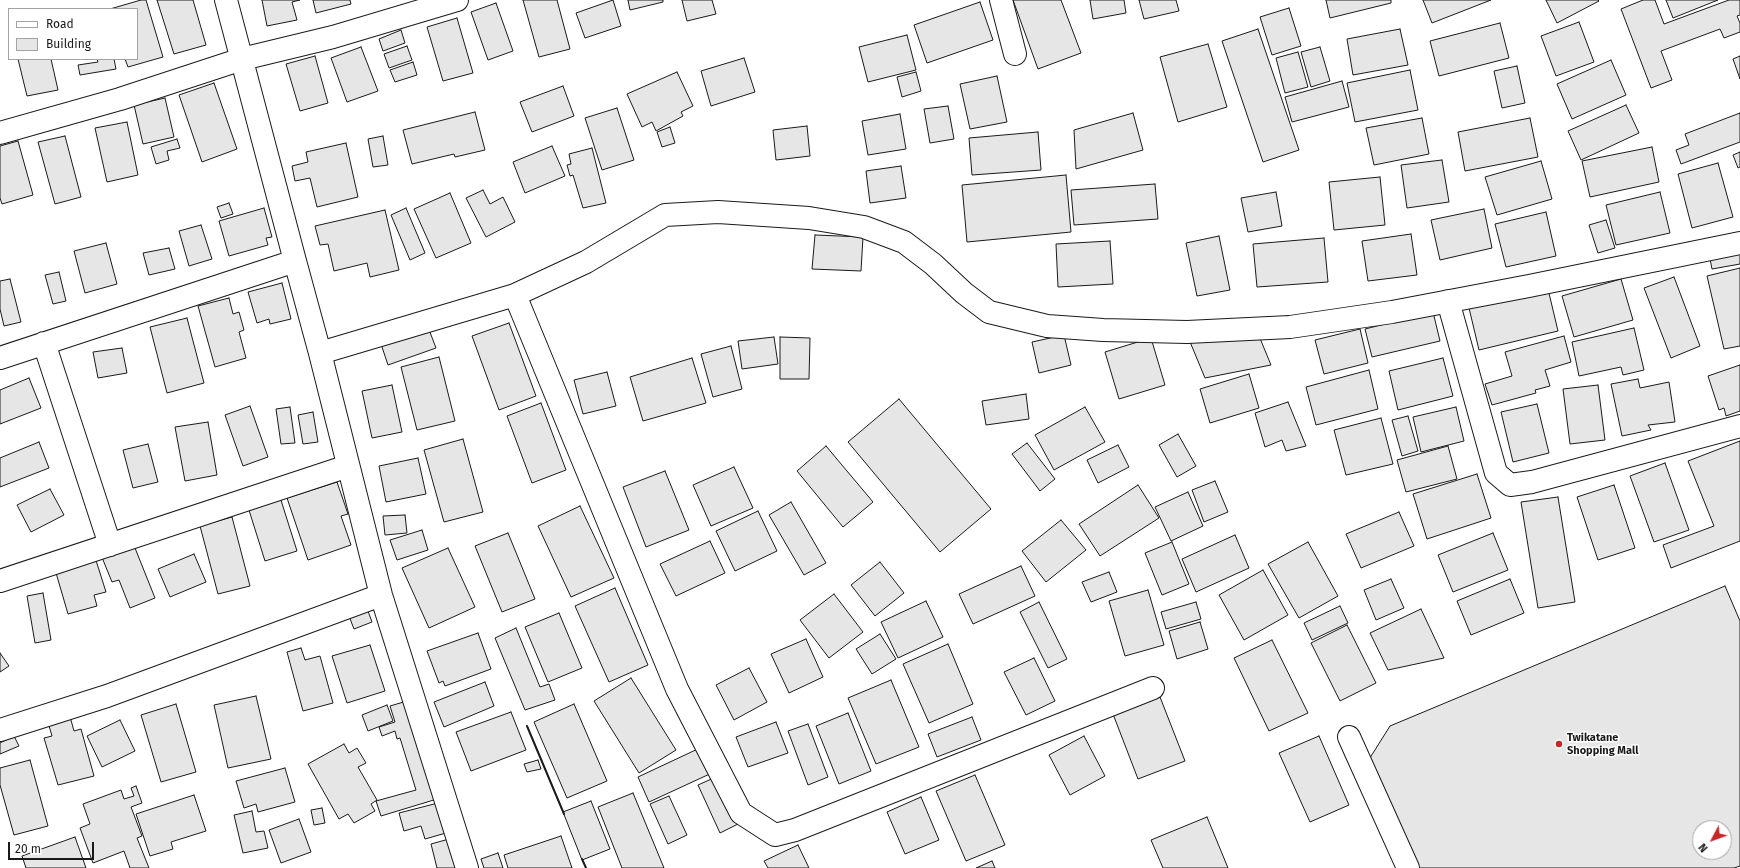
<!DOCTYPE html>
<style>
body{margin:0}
#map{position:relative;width:1740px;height:868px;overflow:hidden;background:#fff;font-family:"Fira Sans",sans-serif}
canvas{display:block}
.legend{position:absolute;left:8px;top:8px;width:130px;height:52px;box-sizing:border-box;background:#fff;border:1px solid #a3a3a3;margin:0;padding:5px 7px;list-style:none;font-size:12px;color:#1a1a1a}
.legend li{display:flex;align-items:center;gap:8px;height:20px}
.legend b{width:20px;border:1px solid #a3a3a3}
.north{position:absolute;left:1692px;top:820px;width:40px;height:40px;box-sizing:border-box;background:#fff;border:1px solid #a3a3a3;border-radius:50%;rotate:229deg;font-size:11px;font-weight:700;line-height:16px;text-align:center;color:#1a1a1a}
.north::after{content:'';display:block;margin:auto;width:14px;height:18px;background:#c62828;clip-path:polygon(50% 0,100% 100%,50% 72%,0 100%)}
.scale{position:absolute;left:8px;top:842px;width:86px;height:18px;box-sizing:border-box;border:2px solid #1a1a1a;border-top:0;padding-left:5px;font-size:12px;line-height:14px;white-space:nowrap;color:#1a1a1a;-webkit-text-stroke:3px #fff;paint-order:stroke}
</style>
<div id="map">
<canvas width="1740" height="868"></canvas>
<ul class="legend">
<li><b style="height:5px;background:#fff"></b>Road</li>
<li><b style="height:11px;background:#e6e6e6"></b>Building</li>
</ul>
<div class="north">N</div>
<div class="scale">20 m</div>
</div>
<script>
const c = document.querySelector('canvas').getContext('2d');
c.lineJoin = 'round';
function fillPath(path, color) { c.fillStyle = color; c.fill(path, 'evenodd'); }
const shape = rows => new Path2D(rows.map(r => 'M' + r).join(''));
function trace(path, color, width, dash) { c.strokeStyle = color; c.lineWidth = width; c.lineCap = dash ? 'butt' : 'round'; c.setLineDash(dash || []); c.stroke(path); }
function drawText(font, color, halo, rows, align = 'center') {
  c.font = font + ' "Fira Sans",sans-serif'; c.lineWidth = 3; c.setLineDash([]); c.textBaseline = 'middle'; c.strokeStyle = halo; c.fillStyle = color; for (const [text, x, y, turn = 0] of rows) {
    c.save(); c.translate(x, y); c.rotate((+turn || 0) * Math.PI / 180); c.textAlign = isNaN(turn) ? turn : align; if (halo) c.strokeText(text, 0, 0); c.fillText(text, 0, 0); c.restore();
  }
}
const building = shape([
 [141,0,146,0,163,57,128,67,125,59,137,59,137,9,110,9,141,0],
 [157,0,193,0,206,45,174,54,157,0],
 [262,0,300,0,292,2,297,20,267,26,262,0],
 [313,0,350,0,351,4,316,13,313,0],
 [523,0,557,0,570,49,539,57,523,0],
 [613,0,621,26,585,38,576,13,613,0],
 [628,0,663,0,663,2,630,10,628,0],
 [682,0,712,0,716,14,687,21,682,0],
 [1013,0,1061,0,1081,53,1038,69,1013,0],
 [1090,0,1124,0,1126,13,1093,19,1090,0],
 [1139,0,1176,0,1179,11,1144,19,1139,0],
 [1326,0,1391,0,1391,3,1330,18,1326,0],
 [1423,0,1491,0,1432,23,1423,0],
 [1546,0,1598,0,1599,1,1557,23,1546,0],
 [1643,0,1655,0,1664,24,1729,0,1740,0,1740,15,1737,16,1740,23,1740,32,1724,38,1720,29,1661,51,1672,80,1651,88,1621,9,1643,0],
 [1666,0,1718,0,1673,18,1666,0],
 [980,2,993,40,927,63,914,25,980,2],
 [496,3,513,51,488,60,471,12,496,3],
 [1289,8,1301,46,1272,55,1260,17,1289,8],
 [457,18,473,73,443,81,427,27,457,18],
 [1579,22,1594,62,1556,76,1541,36,1579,22],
 [1500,23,1509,58,1439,76,1430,41,1500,23],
 [1258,29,1299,150,1263,162,1222,41,1258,29],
 [1400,29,1408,65,1353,75,1347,39,1400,29],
 [401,30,405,43,383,51,379,39,401,30],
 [907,35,916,70,868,82,859,47,907,35],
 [1208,44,1227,107,1178,122,1160,57,1208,44],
 [407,46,412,60,389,68,384,54,407,46],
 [361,47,378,91,347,102,331,58,361,47],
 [1320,47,1330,81,1311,87,1301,52,1320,47],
 [1298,52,1308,87,1285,93,1276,58,1298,52],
 [315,56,328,103,300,111,286,64,315,56],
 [1740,56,1740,79,1733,59,1740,56],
 [744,58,755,92,711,106,701,71,744,58],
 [18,59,51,59,58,90,27,96,18,59],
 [97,59,114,59,116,69,80,75,78,65,98,62,97,59],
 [1611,60,1626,95,1572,119,1557,84,1611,60],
 [413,62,417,75,395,82,390,70,413,62],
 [1517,66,1525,103,1502,108,1494,71,1517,66],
 [1410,70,1418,110,1355,122,1347,83,1410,70],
 [677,72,693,106,681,112,683,116,656,131,652,122,642,127,627,94,677,72],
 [916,72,921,91,902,97,897,77,916,72],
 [997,76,1007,122,970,129,960,84,997,76],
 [1342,81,1349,107,1292,122,1285,97,1342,81],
 [214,83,237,149,202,162,179,95,214,83],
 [563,86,574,116,532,132,520,102,563,86],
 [165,98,174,137,143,144,134,105,165,98],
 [1626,105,1639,133,1581,160,1568,131,1626,105],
 [948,106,954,139,930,143,924,109,948,106],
 [617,108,634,160,602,170,585,118,617,108],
 [475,112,485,150,455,157,454,154,412,164,403,130,475,112],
 [1133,113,1143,150,1076,169,1074,130,1133,113],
 [1740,113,1740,142,1681,164,1676,150,1689,145,1685,134,1740,113],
 [900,114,906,149,868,155,862,121,900,114],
 [1422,118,1429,154,1374,165,1366,128,1422,118],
 [1530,118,1538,157,1465,171,1458,132,1530,118],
 [127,122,138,175,107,182,95,128,127,122],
 [807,126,810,156,776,160,773,130,807,126],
 [670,127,675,143,662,147,657,132,670,127],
 [1038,132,1041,170,972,175,969,138,1038,132],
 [65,136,81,197,55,204,38,142,65,136],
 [383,136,388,165,373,167,368,139,383,136],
 [177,139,180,148,167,151,169,160,156,164,151,147,177,139],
 [18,141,33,195,2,204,0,198,0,146,18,141],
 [346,143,358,197,317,207,310,178,295,181,292,166,308,162,306,152,346,143],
 [552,146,565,176,525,193,513,162,552,146],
 [1652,147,1659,182,1590,197,1582,161,1652,147],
 [592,148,606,203,583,208,573,175,570,176,567,165,571,164,569,154,592,148],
 [1740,152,1740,167,1738,168,1733,155,1740,152],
 [1442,160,1449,202,1407,208,1401,165,1442,160],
 [1541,161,1552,199,1497,215,1485,177,1541,161],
 [1718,163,1733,217,1692,228,1678,174,1718,163],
 [901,166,906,198,870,203,866,171,901,166],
 [1066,175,1071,232,967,242,962,185,1066,175],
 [1380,177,1385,225,1334,230,1329,182,1380,177],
 [1155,184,1158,219,1074,225,1071,190,1155,184],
 [483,190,490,204,503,197,515,222,486,237,466,198,483,190],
 [1276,192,1282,226,1248,232,1241,198,1276,192],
 [1660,192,1670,233,1616,245,1606,205,1660,192],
 [450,193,471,243,436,258,414,209,450,193],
 [229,203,233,214,221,218,217,207,229,203],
 [264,208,272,237,266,238,268,245,229,256,219,221,264,208],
 [406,208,425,253,410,260,391,215,406,208],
 [1484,209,1492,248,1440,260,1431,220,1484,209],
 [385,210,399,270,370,277,367,263,334,271,328,244,320,245,315,226,385,210],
 [1546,212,1556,256,1506,267,1495,224,1546,212],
 [1606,220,1615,248,1598,253,1589,225,1606,220],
 [201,225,212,259,189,266,179,231,201,225],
 [1411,234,1417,275,1368,281,1362,241,1411,234],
 [815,235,863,237,861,271,812,269,815,235],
 [1219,236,1230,290,1197,296,1186,243,1219,236],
 [1324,238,1328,282,1257,287,1253,244,1324,238],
 [1110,241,1113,284,1058,287,1056,244,1110,241],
 [106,243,117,284,85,293,74,251,106,243],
 [169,248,175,269,149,275,143,253,169,248],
 [1740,253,1740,264,1712,269,1710,259,1740,253],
 [1740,268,1740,346,1724,349,1707,276,1740,268],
 [59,272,66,301,53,304,45,275,59,272],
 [1674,277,1700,346,1671,358,1644,288,1674,277],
 [10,279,21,322,4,326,0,309,0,281,10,279],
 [1621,279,1633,320,1574,337,1562,296,1621,279],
 [282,283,291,319,270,324,269,319,257,323,248,292,282,283],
 [1548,289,1558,331,1479,350,1469,308,1548,289],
 [229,298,233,314,239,312,244,330,239,332,246,358,215,367,198,306,229,298],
 [1433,312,1440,341,1372,357,1365,329,1433,312],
 [187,318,204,383,167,393,150,327,187,318],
 [509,323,536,396,499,410,472,336,509,323],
 [428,327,436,348,388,365,381,344,428,327],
 [1634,328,1644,370,1623,375,1621,367,1579,376,1572,342,1634,328],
 [1360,329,1368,363,1324,374,1315,340,1360,329],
 [1257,331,1271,365,1205,378,1188,337,1257,331],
 [1064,335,1071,365,1039,373,1032,342,1064,335],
 [1564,336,1571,362,1545,370,1550,386,1535,390,1536,393,1492,405,1485,384,1512,376,1505,352,1564,336],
 [774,337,778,364,742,369,738,341,774,337],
 [780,337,810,338,809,379,780,379,780,337],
 [1151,338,1165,385,1119,399,1105,352,1151,338],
 [731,346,742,389,713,397,701,354,731,346],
 [122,348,127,373,98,378,93,352,122,348],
 [439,357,455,421,417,430,401,367,439,357],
 [692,358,706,403,643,421,630,377,692,358],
 [1443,358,1453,396,1398,410,1389,371,1443,358],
 [1740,365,1740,411,1726,416,1724,408,1719,410,1708,376,1740,365],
 [1369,370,1378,409,1316,425,1306,387,1369,370],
 [607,372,616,406,583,414,574,380,607,372],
 [1249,374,1259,408,1210,423,1200,389,1249,374],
 [29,378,41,408,0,424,0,390,29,378],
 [1638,379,1640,388,1669,382,1675,422,1648,425,1651,430,1622,436,1611,384,1638,379],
 [392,385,402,432,372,438,362,391,392,385],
 [1598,385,1605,440,1570,444,1563,389,1598,385],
 [1026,394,1029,419,986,425,982,401,1026,394],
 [899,399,991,509,940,552,848,442,899,399],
 [1288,402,1306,446,1286,451,1282,440,1265,447,1255,413,1288,402],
 [541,403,566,470,532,483,507,416,541,403],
 [1537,404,1549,453,1513,462,1501,412,1537,404],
 [250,406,268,457,243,466,225,415,250,406],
 [290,407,295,443,281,444,276,409,290,407],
 [1085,407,1105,442,1054,470,1035,435,1085,407],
 [1456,407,1464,441,1421,452,1413,417,1456,407],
 [313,412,318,442,303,444,298,415,313,412],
 [1408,416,1418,451,1402,456,1392,420,1408,416],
 [1381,418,1393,464,1346,475,1334,430,1381,418],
 [208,422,217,475,185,481,175,427,208,422],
 [1178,434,1196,466,1177,477,1159,445,1178,434],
 [463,439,483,512,444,522,424,450,463,439],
 [1740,441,1740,541,1671,568,1663,545,1714,526,1688,461,1740,441],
 [39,442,49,468,0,487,0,458,39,442],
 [1027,443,1055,479,1040,491,1012,454,1027,443],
 [148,444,158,482,133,488,123,450,148,444],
 [1118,445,1129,467,1098,483,1087,460,1118,445],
 [826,446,873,502,843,527,797,471,826,446],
 [1448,446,1457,479,1406,492,1397,460,1448,446],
 [418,458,426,494,386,502,379,466,418,458],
 [1665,463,1689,530,1654,542,1630,476,1665,463],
 [734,467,753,508,711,526,693,485,734,467],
 [665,471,689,530,646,547,623,487,665,471],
 [1477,474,1491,518,1427,539,1413,494,1477,474],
 [1215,481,1228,512,1204,522,1192,490,1215,481],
 [337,482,348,514,341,516,351,545,308,560,287,498,337,482],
 [1138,485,1159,518,1100,556,1079,524,1138,485],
 [1614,485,1635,548,1598,560,1577,497,1614,485],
 [50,489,64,515,31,532,17,505,50,489],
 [1188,492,1203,526,1171,541,1155,507,1188,492],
 [280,497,297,551,265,561,248,507,280,497],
 [1558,497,1575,602,1538,608,1521,502,1558,497],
 [791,502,826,563,804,575,769,515,791,502],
 [580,506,614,578,571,597,538,526,580,506],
 [758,511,777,551,735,571,716,531,758,511],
 [1399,512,1414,546,1361,568,1346,534,1399,512],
 [405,515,407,533,385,535,383,516,405,515],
 [232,517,250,586,218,594,200,526,232,517],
 [1061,520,1086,550,1046,582,1022,551,1061,520],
 [422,530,428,550,397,560,390,540,422,530],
 [508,533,535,599,502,612,475,546,508,533],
 [1493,533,1508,570,1453,592,1438,555,1493,533],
 [1235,535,1249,568,1196,592,1182,559,1235,535],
 [710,541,725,573,676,596,660,564,710,541],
 [1172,542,1189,584,1162,595,1145,553,1172,542],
 [1308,542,1338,596,1299,618,1268,564,1308,542],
 [133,543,155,598,130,608,119,580,112,582,101,555,133,543],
 [448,548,475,607,429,628,402,568,448,548],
 [94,554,106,592,94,595,97,606,68,614,54,566,94,554],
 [194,554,206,582,170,597,158,569,194,554],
 [880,562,904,593,875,616,851,585,880,562],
 [1021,566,1035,596,973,624,959,594,1021,566],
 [1263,570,1288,615,1244,640,1219,595,1263,570],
 [1109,572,1117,592,1091,602,1082,582,1109,572],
 [1391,579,1404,608,1376,620,1364,590,1391,579],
 [1510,579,1524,613,1471,635,1457,601,1510,579],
 [1725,586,1740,621,1740,866,1734,868,1414,868,1368,761,1390,726,1725,586],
 [1700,828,1724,828,1724,852,1700,852,1700,828],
 [615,588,648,665,609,682,575,606,615,588],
 [1148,590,1164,645,1125,656,1109,601,1148,590],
 [43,593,51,640,35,643,27,596,43,593],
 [834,594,863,632,829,658,800,620,834,594],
 [926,601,943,637,898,658,881,622,926,601],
 [1039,602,1067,659,1048,668,1020,612,1039,602],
 [1196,602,1201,619,1166,629,1161,612,1196,602],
 [365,603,372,622,354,629,347,611,365,603],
 [1340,606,1348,623,1312,640,1304,623,1340,606],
 [1421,609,1444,658,1388,670,1370,633,1421,609],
 [559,613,582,668,548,682,525,627,559,613],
 [1200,622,1208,649,1177,659,1169,631,1200,622],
 [1347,625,1376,683,1340,701,1311,643,1347,625],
 [516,628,540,687,549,684,555,700,525,710,495,638,516,628],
 [478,633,491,669,445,686,443,681,439,683,427,651,478,633],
 [880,634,896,659,872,674,856,649,880,634],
 [806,639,823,677,789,693,771,654,806,639],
 [1272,640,1308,713,1269,731,1234,658,1272,640],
 [948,644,973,704,929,723,903,664,948,644],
 [370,645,385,691,347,703,332,656,370,645],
 [301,648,305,660,320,656,333,703,303,711,287,652,301,648],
 [0,653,9,666,0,672,0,653],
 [1034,658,1055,701,1026,715,1004,672,1034,658],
 [749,668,767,702,734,720,716,685,749,668],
 [631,678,676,750,639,773,594,701,631,678],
 [891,680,919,747,876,764,848,698,891,680],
 [485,682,494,706,444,727,434,702,485,682],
 [256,696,271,759,228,768,214,705,256,696],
 [1160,697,1185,761,1138,779,1113,714,1160,697],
 [407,701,437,799,381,816,376,801,416,790,400,738,397,739,395,731,382,736,379,727,395,722,390,706,407,701],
 [176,704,196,772,161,782,141,715,176,704],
 [574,704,607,781,567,798,534,722,574,704],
 [387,705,393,721,368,731,362,715,387,705],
 [511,712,526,750,471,771,456,732,511,712],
 [69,713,74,731,81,729,94,776,58,785,44,738,52,736,47,719,69,713],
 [848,713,871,771,839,784,816,726,848,713],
 [972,717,981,740,937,757,928,734,972,717],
 [120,720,135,751,102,767,87,736,120,720],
 [776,722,788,753,748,767,736,737,776,722],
 [808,724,828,777,808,785,788,731,808,724],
 [14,736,19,746,0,754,0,743,14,736],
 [1084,736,1105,776,1070,795,1049,755,1084,736],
 [1319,736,1349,805,1310,822,1279,753,1319,736],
 [344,744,349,753,357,748,366,763,358,767,377,800,371,804,375,811,354,823,348,814,339,819,308,764,344,744],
 [702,747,714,772,649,802,638,777,702,747],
 [30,760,48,826,14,835,0,785,0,768,30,760],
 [538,760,541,769,527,772,524,764,538,760],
 [285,768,295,802,258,812,256,804,244,808,236,781,285,768],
 [975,775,1005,845,966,861,936,791,975,775],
 [716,777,738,824,720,833,698,785,716,777],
 [136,786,142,803,131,807,142,836,137,838,149,868,130,868,124,851,93,863,80,828,90,824,83,804,121,790,124,799,134,796,131,788,136,786],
 [633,793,664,868,622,868,598,807,633,793],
 [194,795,206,831,171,842,173,849,150,856,136,814,194,795],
 [669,796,687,835,668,844,650,804,669,796],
 [921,797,939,840,905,854,887,812,921,797],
 [591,801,610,849,582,860,563,812,591,801],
 [438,803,446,833,425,839,421,826,404,831,399,813,438,803],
 [322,808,325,823,314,825,311,810,322,808],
 [252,811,256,832,264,831,268,848,243,853,234,815,252,811],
 [1207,817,1228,868,1163,868,1151,840,1207,817],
 [299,819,311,852,281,863,269,830,299,819],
 [561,836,572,868,508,868,504,855,561,836],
 [75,837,86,868,26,868,22,856,75,837],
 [449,839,458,868,437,868,431,844,449,839],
 [798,845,809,868,768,868,764,861,798,845],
 [498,853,503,868,484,868,481,859,498,853],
 [992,861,995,868,976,868,992,861]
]);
fillPath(building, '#e6e6e6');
trace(building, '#1a1a1a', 1);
const minor = shape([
 [226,0,295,261,320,353,381,595,467,868],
 [1001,0,1015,54],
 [0,133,120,99,242,59,333,37,457,0],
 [515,295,677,689,741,813,775,835,795,830,1153,688],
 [1448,301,1496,473,1510,485,1532,482,1740,426],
 [44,343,110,545],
 [320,353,515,295,586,262,665,215,718,212,809,218,864,227,904,242,933,264,964,293,989,312,1047,326,1103,330,1187,332,1290,327,1392,312,1529,286,1740,243],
 [0,358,295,261],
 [0,581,348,466],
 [0,730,107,696,381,595],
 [1349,737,1408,868]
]);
trace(minor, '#1a1a1a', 24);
trace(minor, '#fff', 22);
trace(shape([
 [527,726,564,814],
 [582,859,586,868]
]), '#1a1a1a', 2);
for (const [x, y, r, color] of [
 [1559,744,4,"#c62828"]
]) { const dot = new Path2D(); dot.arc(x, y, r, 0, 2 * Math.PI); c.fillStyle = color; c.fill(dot); trace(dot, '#fff', 1.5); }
drawText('bold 11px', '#1a1a1a', '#fff', [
 ["Twikatane",1567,738],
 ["Shopping Mall",1567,751]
], 'left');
</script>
